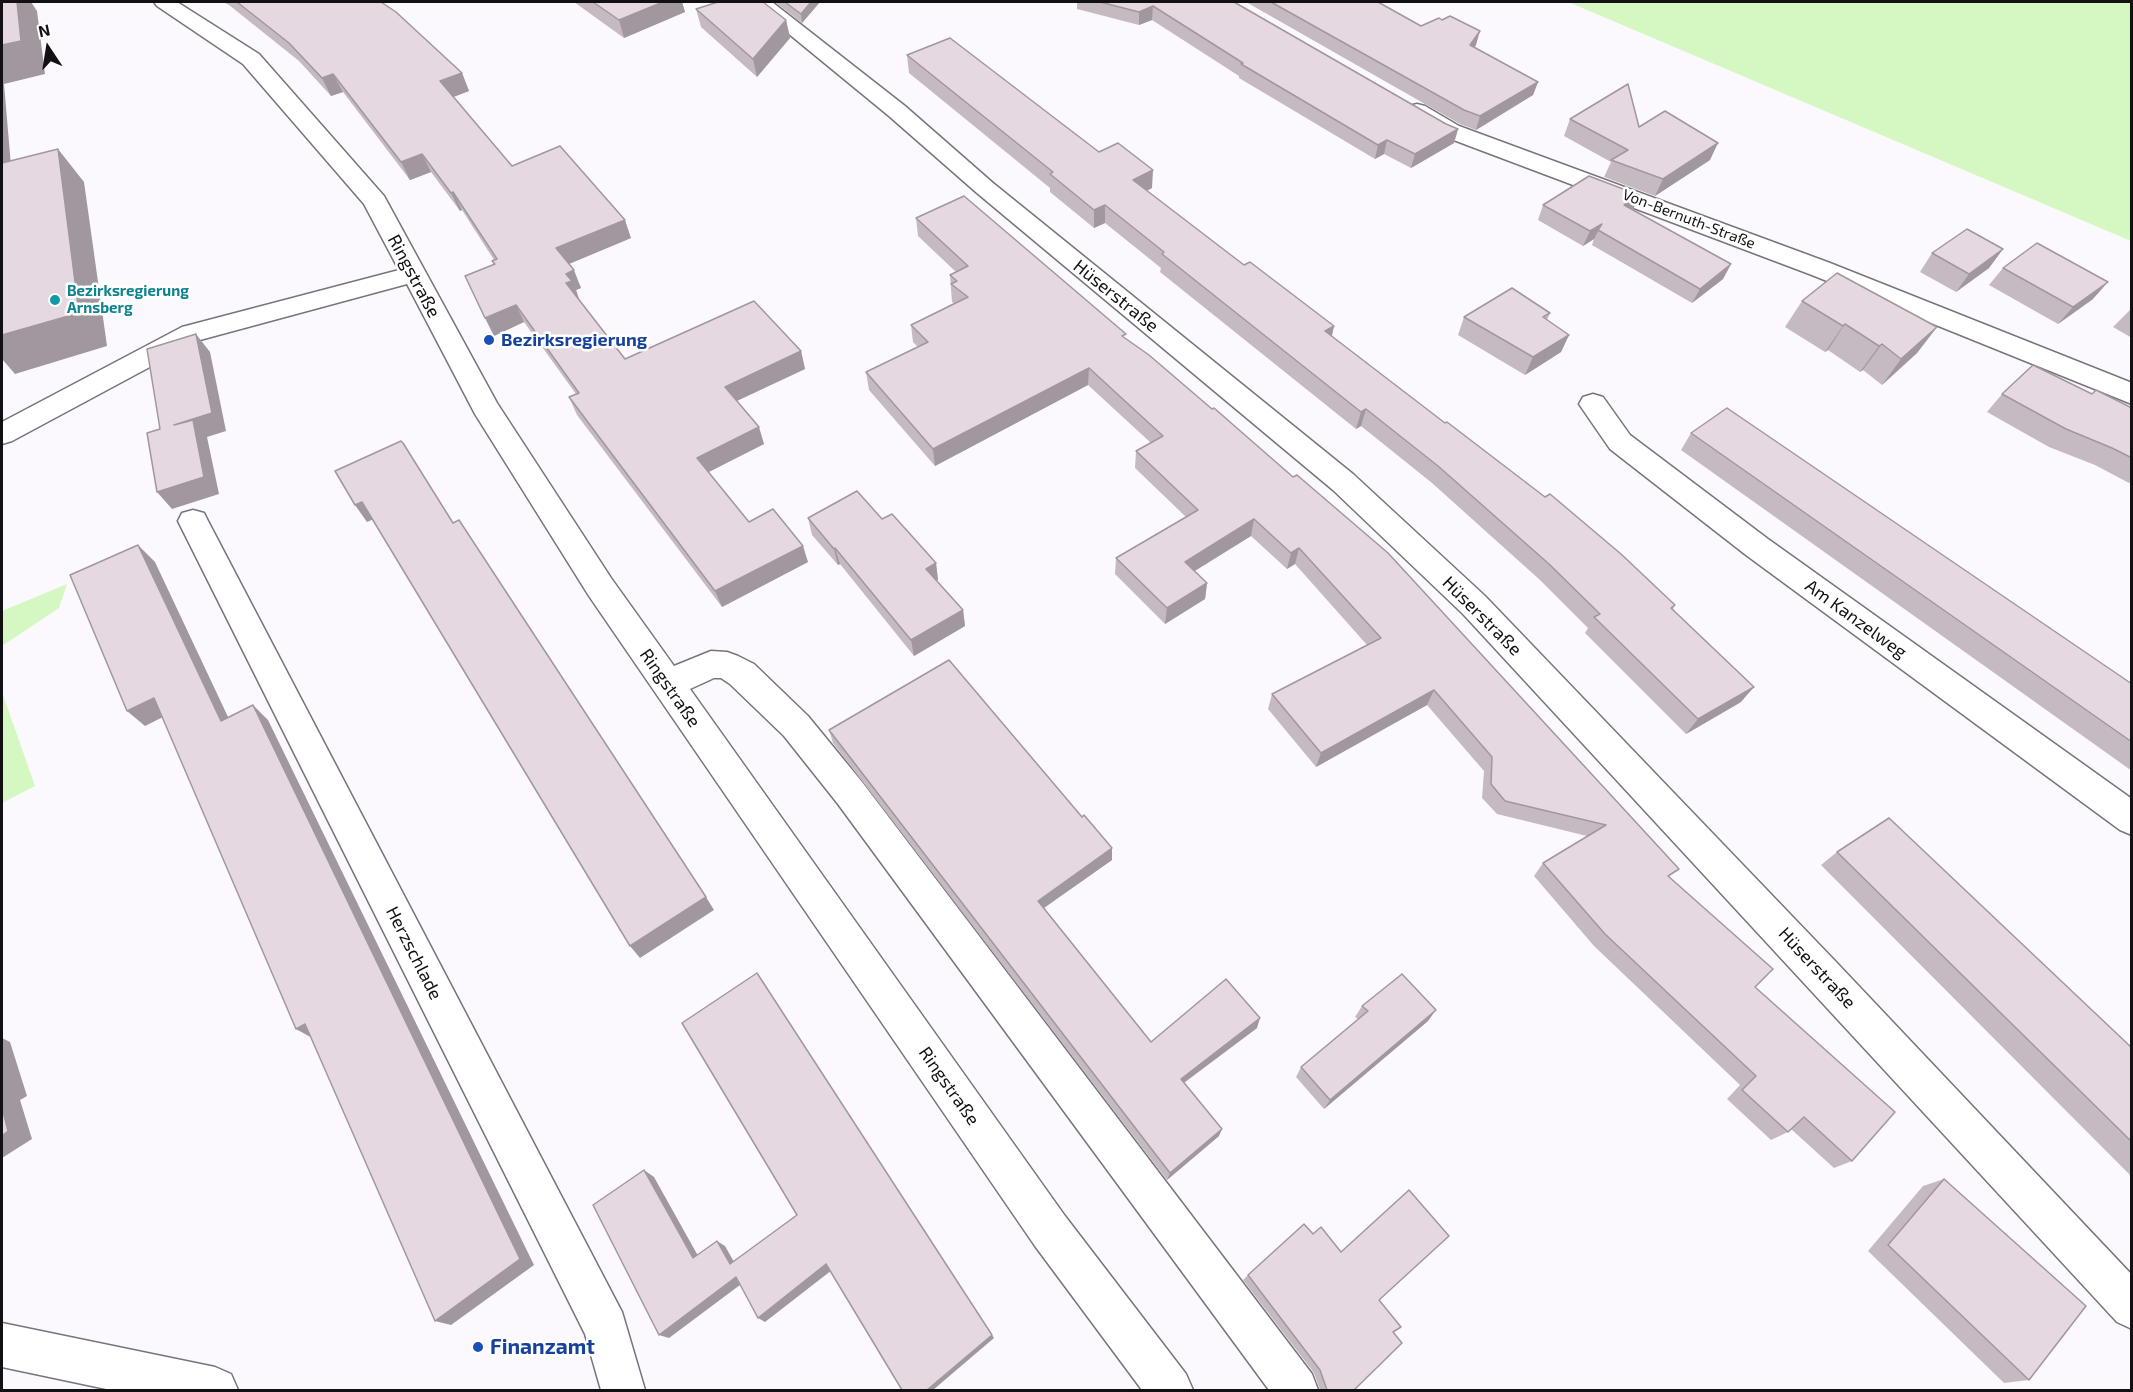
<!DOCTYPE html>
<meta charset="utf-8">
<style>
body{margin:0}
#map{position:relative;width:2133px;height:1392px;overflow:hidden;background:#fbf9fe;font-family:"Exo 2",sans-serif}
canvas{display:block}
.frame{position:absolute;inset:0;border:3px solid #131014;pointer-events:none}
.north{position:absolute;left:18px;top:18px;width:60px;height:60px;-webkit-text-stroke:4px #fff;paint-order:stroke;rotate:348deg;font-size:16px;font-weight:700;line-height:24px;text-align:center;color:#131014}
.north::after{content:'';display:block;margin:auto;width:21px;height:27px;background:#131014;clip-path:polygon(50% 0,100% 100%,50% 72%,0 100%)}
</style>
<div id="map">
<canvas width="2133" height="1392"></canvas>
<div class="frame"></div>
<div class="north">N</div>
</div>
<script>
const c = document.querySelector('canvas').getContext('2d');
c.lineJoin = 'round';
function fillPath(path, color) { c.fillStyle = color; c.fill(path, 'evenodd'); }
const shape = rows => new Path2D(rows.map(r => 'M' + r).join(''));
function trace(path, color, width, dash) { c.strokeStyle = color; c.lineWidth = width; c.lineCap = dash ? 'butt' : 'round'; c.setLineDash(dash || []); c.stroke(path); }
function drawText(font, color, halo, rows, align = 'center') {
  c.font = font + ' "Exo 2",sans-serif'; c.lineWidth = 5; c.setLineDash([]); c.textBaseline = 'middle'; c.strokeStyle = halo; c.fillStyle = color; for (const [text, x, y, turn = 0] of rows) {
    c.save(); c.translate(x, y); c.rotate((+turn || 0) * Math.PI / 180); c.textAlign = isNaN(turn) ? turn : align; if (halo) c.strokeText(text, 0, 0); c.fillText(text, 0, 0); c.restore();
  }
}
fillPath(shape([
 [1568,2,2131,2,2131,241,1587,10],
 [67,584,59,608,2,646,2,611],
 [2,692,35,786,2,803]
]), '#d5f8c3');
const minor = shape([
 [154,2,177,2,259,54,384,196,497,403,611,578,674,666,711,651,727,652,738,656,754,664,808,716,862,782,1312,1374,1318,1390,1269,1390,838,804,784,736,730,684,721,678,714,678,690,689,1065,1216,1186,1374,1193,1390,1142,1390,1035,1246,589,596,475,414,407,284,200,340,12,441,2,444,2,422,182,327,399,270,364,204,243,64,157,6,154,2],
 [750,2,772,2,905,106,993,183,1353,474,1485,596,1837,963,2132,1275,2132,1329,2117,1322,1463,614,1333,490,977,193,889,116,750,2],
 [1417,104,1425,106,1459,126,1830,263,2132,383,2132,404,1812,275,1443,136,1409,116,1406,111,1409,106,1417,104],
 [1593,394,1603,397,1630,435,1768,539,2132,799,2132,835,2120,830,1746,555,1610,449,1579,404,1583,397,1593,394],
 [193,510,204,513,208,521,622,1312,645,1390,601,1390,585,1334,178,521,182,513,193,510],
 [2,1323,215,1367,231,1374,238,1390,111,1390,2,1367,2,1323]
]);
trace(minor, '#79737e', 3);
fillPath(minor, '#fff');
fillPath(shape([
 [223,2,381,2,462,73,469,91,453,97,512,166,631,238,569,264,581,288,576,290,579,299,578,299,625,359,801,351,805,369,737,401,764,444,708,472,749,522,808,562,722,607,577,415,569,397,576,394,524,322,494,336,494,265,492,261,494,260,462,210,460,211,431,172,410,180,343,92,331,96,299,61,229,5],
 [574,2,682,2,685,12,624,38],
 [775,2,820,2,802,23],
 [1077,2,1234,2,1446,124,1458,129,1454,143,1411,168,1384,154,1375,159,1239,78,1239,76,1152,20,1139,25,1077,9],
 [1246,2,1378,2,1421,26,1442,20,1476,45,1474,47,1538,82,1533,95,1476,130,1460,124],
 [696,9,786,20,790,38,757,77,701,27],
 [907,55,1099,152,1152,188,1147,191,1244,265,1334,326,1332,336,1675,605,1673,609,1741,702,1686,734,1585,633,1588,628,1540,580,1432,483,1361,426,1356,429,1160,272,1161,268,1105,223,1094,228,1050,192,1050,188,909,73],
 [1570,119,1639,127,1710,160,1655,196,1604,177,1611,162,1564,136],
 [1639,195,1633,210,1731,264,1723,279,1692,303,1592,245,1594,239,1583,246,1538,220,1543,205],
 [916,218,1125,339,1670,877,1755,987,1852,1161,1834,1168,1791,1129,1788,1132,1771,1140,1727,1099,1740,1085,1594,946,1534,876,1543,863,1587,836,1497,814,1482,798,1484,771,1427,705,1316,767,1268,709,1272,694,1367,645,1295,564,1287,569,1251,536,1195,571,1207,583,1205,599,1165,624,1115,574,1116,558,1186,517,1135,468,1136,451,1151,443,1088,385,935,466,869,390,866,372,918,347,913,342,911,325,954,303,952,302,950,275,956,272,918,236],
 [2003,249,1989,268,1956,292,1920,272,1932,253],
 [2003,268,2093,299,2058,324,1989,285],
 [1802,301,1937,327,1917,353,1882,385,1863,370,1860,372,1828,350,1825,352,1785,327],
 [2132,308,2132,338,2113,327],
 [1550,313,1547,320,1569,335,1561,352,1525,375,1458,335,1464,317],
 [2002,394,2092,394,2132,408,2132,481,2129,483,2095,465,2049,447,1987,412],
 [1691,433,2132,684,2132,771,1681,450],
 [808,518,882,519,936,563,938,580,937,581,963,610,965,626,914,656,840,564,838,565,812,535],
 [829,730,1082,817,1112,860,1044,908,1151,1042,1257,1028,1184,1083,1219,1136,1167,1180,833,743],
 [1837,852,2132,1048,2132,1174,2130,1175,1821,865],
 [1362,1006,1428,1021,1324,1109,1296,1077,1301,1067,1358,1019,1355,1017],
 [1944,1179,2029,1380,2004,1383,1868,1251,1923,1186],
 [1313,1234,1379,1300,1393,1332,1354,1390,1320,1390,1314,1373,1243,1280,1248,1275]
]), '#c6bac2');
fillPath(shape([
 [17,2,31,2,37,11,45,74,4,84,14,201,2,185,2,45],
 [663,2,682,2,685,12,624,38,619,20],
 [811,2,820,2,802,23,801,14],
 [1153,6,1152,20,1139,25,1139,12],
 [786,20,790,38,757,77,753,59],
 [1480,31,1476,45,1466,59,1470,45],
 [462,73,469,91,448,99,440,81],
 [333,74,343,92,331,96,322,78],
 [1538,82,1533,95,1476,130,1480,116],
 [1458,129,1454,143,1411,168,1415,154],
 [1387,140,1384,154,1375,159,1378,145],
 [1718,143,1710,160,1655,196,1663,179],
 [58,149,84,182,107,346,15,374,2,359,2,335],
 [422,154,431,172,410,180,401,162],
 [1153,170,1152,188,1132,198,1133,180],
 [453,192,462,210,460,211,451,193],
 [1639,195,1633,210,1624,205],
 [1105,205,1105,223,1094,228,1094,210],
 [625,220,631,238,564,266,556,248],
 [1602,224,1594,239,1583,246,1590,231],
 [2003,249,1989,268,1956,292,1969,274],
 [1731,264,1723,279,1692,303,1700,289],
 [574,270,581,288,576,290,579,299,573,301,566,283,566,274],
 [2108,282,2093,299,2058,324,2073,307],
 [516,305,524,322,494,336,485,318],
 [1845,324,1828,350,1825,352,1843,326],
 [1334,326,1330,343,1325,331],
 [1937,327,1917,353,1882,385,1901,359],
 [196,334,210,352,226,431,207,437,219,494,172,509,157,492,189,443],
 [1569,335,1561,352,1525,375,1533,357],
 [1882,344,1863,370,1860,372,1879,346],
 [801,351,805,369,730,404,725,387],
 [1089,368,1088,385,935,466,933,449],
 [1366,409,1361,426,1356,429,1361,412],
 [759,427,764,444,703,475,697,458],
 [362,502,374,519,367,522,355,505],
 [1254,519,1251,536,1183,578,1185,562],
 [138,545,155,562,237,736,221,721],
 [803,546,808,562,722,607,715,591],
 [835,548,840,564,838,565,834,549],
 [1299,548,1295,564,1287,569,1291,553],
 [936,563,938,580,928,585,926,569],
 [1207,583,1205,599,1165,624,1167,608],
 [963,610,965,626,914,656,911,640],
 [1754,687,1741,702,1686,734,1698,719],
 [1434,690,1427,705,1316,767,1321,753],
 [154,698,171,713,145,726,127,711],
 [253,705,268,720,534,1265,451,1325,435,1321],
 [1112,848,1112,860,1038,912,1038,901],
 [706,897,714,910,640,958,630,946],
 [1436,1010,1428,1021,1324,1109,1330,1100],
 [1260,1018,1257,1028,1178,1087,1181,1079],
 [305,1024,314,1039,296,1029],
 [2,1038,10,1042,27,1096,20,1100,32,1139,2,1158],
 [1222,1129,1219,1136,1167,1180,1170,1173],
 [644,1170,654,1177,702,1263,693,1258],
 [717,1241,725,1246,738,1269,730,1264],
 [826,1264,832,1270,765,1322,758,1318],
 [736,1277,744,1282,669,1338,659,1335],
 [992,1335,994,1338,933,1390,927,1390]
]), '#a1979e');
const building = shape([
 [2,2,17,2,21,41,2,45,2,2],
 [237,2,381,2,396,12,462,73,440,81,512,166,560,146,625,220,556,248,574,270,566,274,572,281,566,283,625,359,754,301,801,351,725,387,759,427,697,458,749,522,773,509,803,546,715,591,569,397,579,393,516,305,485,318,465,276,495,264,492,261,497,259,453,192,451,193,422,154,401,162,333,74,322,78,289,43,237,2],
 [593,2,663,2,619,20,593,2],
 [718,2,763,2,786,20,753,59,696,9,718,2],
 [785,2,811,2,801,14,785,2],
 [1100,2,1234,2,1446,124,1458,129,1415,154,1387,140,1378,145,1241,64,1243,63,1153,6,1139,12,1100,2],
 [1271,2,1378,2,1421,26,1439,18,1442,20,1450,16,1480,31,1470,45,1538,82,1480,116,1464,110,1271,2],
 [950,38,1099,152,1118,143,1153,170,1133,180,1244,265,1250,262,1334,326,1325,331,1445,423,1447,422,1545,497,1550,494,1621,554,1675,605,1671,608,1754,687,1698,719,1594,617,1600,614,1549,564,1438,466,1366,409,1361,412,1162,254,1164,252,1105,205,1094,210,1050,174,1053,172,907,55,950,38],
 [1628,84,1639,127,1665,111,1718,143,1663,179,1611,160,1628,150,1570,119,1628,84],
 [58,149,79,313,2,335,2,163,58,149],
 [1589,176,1639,195,1624,205,1731,264,1700,289,1598,230,1602,224,1590,231,1543,205,1589,176],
 [964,196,1126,334,1122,336,1149,355,1212,409,1214,408,1293,477,1297,475,1388,553,1679,869,1668,876,1773,969,1755,987,1895,1112,1852,1161,1804,1117,1788,1132,1742,1090,1756,1076,1605,934,1543,863,1606,825,1505,801,1491,784,1492,757,1434,690,1321,753,1272,694,1381,638,1299,548,1291,553,1254,519,1185,562,1207,583,1167,608,1116,558,1198,510,1136,451,1163,436,1089,368,933,449,866,372,928,342,911,325,968,297,951,284,957,281,950,275,968,266,916,218,964,196],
 [1967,229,2003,249,1969,274,1932,253,1967,229],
 [2037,243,2108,282,2073,307,2003,268,2037,243],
 [1837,273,1937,327,1901,359,1882,344,1879,346,1845,324,1843,326,1802,301,1837,273],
 [1512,288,1550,313,1543,317,1569,335,1533,357,1464,317,1512,288],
 [196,334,212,413,174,425,193,420,204,477,157,492,147,433,160,429,147,349,196,334],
 [2033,365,2092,394,2096,390,2132,408,2132,458,2112,448,2066,429,2002,394,2033,365],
 [1727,408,2132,684,2132,742,1691,433,1727,408],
 [401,441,403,443,453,523,459,520,706,897,630,946,362,502,355,505,335,471,401,441],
 [857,491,882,519,892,514,911,535,936,563,926,569,963,610,911,640,835,548,834,549,808,518,857,491],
 [138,545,221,721,253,705,520,1259,435,1321,305,1024,296,1029,154,698,127,711,70,575,138,545],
 [949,660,1082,817,1084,815,1112,848,1038,901,1151,1042,1226,979,1260,1018,1181,1079,1222,1129,1170,1173,829,730,949,660],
 [1889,818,2132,1048,2132,1142,1837,852,1889,818],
 [757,973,992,1335,927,1390,902,1390,826,1264,758,1318,736,1277,659,1335,593,1205,644,1170,693,1258,717,1241,730,1264,797,1215,682,1023,757,973],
 [1402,974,1436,1010,1330,1100,1301,1067,1368,1011,1362,1006,1402,974],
 [2,1108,8,1131,2,1136,2,1108],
 [1944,1179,2086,1306,2029,1380,1888,1245,1944,1179],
 [1409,1190,1449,1236,1379,1300,1401,1327,1393,1332,1402,1343,1354,1390,1327,1390,1320,1370,1248,1275,1304,1224,1313,1234,1321,1227,1341,1252,1409,1190]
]);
fillPath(building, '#e6d8e1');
trace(building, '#a1979e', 1.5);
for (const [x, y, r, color] of [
 [55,300,6,"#0f9aa8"],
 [489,340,6,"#1a4fb4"],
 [478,1347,6,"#1a4fb4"]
]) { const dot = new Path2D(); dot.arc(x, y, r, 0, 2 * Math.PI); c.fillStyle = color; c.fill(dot); trace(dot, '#fff', 2); }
drawText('15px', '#131014', '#fff', [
 ["Von-Bernuth-Straße",1689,219,21]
]);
drawText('bold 15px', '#0d838f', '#fff', [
 ["Bezirksregierung",67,291],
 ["Arnsberg",67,308]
], 'left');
drawText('18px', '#131014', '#fff', [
 ["Ringstraße",414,276,62],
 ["Hüserstraße",1116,296,39],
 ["Hüserstraße",1482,616,45],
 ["Am Kanzelweg",1856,619,36],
 ["Ringstraße",670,688,55],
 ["Herzschlade",414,953,63],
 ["Hüserstraße",1817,968,47],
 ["Ringstraße",949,1086,55]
]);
drawText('bold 18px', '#164399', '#fff', [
 ["Bezirksregierung",501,340]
], 'left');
drawText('bold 21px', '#164399', '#fff', [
 ["Finanzamt",490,1347]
], 'left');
</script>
